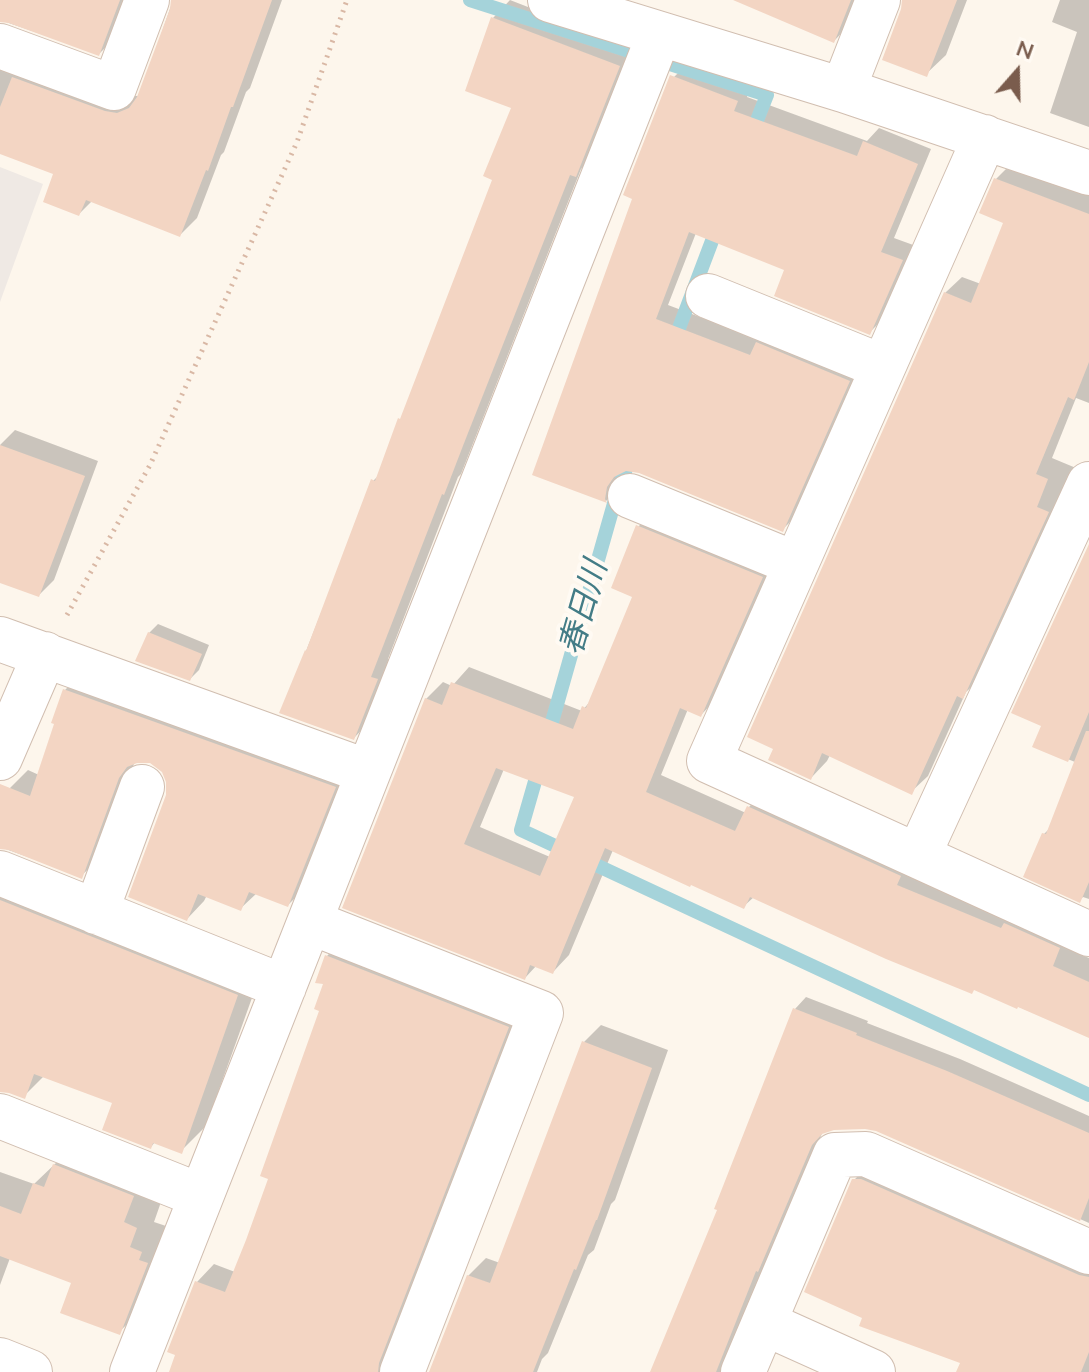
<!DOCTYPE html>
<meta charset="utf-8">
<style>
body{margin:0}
#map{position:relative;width:1089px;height:1372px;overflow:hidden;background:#fdf6ec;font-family:Mulish,sans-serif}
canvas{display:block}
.north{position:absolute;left:977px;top:32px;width:80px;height:80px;-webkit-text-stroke:6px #fffaf3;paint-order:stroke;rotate:20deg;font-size:22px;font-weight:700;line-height:32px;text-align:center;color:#7a5c4d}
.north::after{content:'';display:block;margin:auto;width:28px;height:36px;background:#7a5c4d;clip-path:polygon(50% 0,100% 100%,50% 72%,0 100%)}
</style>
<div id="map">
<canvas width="1089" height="1372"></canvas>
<div class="north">N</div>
</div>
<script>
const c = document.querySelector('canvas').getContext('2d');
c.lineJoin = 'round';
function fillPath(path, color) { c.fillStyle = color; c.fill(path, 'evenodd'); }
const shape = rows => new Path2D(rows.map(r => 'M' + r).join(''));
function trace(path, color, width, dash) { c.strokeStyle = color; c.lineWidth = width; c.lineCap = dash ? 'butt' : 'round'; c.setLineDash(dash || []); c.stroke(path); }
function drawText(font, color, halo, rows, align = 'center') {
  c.font = font + ' Mulish,"Noto Sans JP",sans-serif'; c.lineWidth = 8; c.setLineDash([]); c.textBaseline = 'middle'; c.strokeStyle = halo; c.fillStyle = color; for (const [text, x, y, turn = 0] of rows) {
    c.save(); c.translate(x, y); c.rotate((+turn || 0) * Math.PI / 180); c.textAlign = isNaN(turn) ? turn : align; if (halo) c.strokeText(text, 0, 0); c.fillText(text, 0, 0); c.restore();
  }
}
fillPath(shape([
 [0,167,43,184,0,302]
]), '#efe9e4');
fillPath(shape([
 [0,0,129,0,116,37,99,54,0,20],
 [173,0,282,0,250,88,246,92,224,152,221,155,197,218,180,235,92,201,79,214,56,173,0,151,0,47,123,95,137,96,140,95],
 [510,0,636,49,593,157,581,169,461,474,458,477,388,659,394,662,371,720,354,738,306,651,373,481,380,474,495,179,513,107,493,18],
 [801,0,862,0,853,21,834,41],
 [904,0,967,0,946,55,926,74],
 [1060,0,1089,0,1089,127,1050,113,1077,32,1052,22],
 [683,68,715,79,719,75,750,87,747,97,867,141,879,128,931,149,894,238,916,246,884,318,870,332,787,269,696,233,668,305,761,340,863,366,797,515,783,529,639,471,626,469,620,472,620,487,606,501,534,474,635,197,669,82],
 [1013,162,1089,192,1089,403,1076,398,1052,458,1076,468,979,680,966,692,928,776,911,792,830,755,827,761,811,778,945,293,962,277,981,284,1006,222,981,212,996,179],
 [15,430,98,461,54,580,39,595,0,580,0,445],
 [654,510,778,561,717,698,701,715,688,709,661,775,746,813,749,807,765,790,1076,932,1068,949,1089,958,1089,1036,754,897,744,906,613,850,569,955,553,972,537,965,525,978,344,907,426,699,443,682,452,686,469,667,582,711,592,699,634,596,638,527],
 [504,769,576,796,550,857,480,827],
 [1089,549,1089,899,1083,897,1080,900,1044,834,1051,827,1075,762,1035,746,1044,725],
 [158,624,209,645,199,670,190,679,149,633],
 [83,672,352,769,306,887,288,905,257,893,241,908,207,895,204,901,187,919,168,795,168,782,163,770,151,761,135,761,99,859,81,876,0,847,0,812,10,788,28,770,39,775,57,723,54,722,65,690],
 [0,861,262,970,206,1126,181,1151,155,1142,151,1147,115,1101,44,1076,26,1094,0,1085],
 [344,938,525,1009,403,1372,171,1372,197,1282,214,1264,235,1272,271,1177,322,1010,327,956],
 [806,997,868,1021,867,1023,960,1059,1089,1116,1089,1223,877,1129,834,1128,823,1131,722,1372,652,1372,719,1209,795,1009],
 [601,1025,668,1050,615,1200,611,1204,594,1250,588,1255,548,1353,542,1359,537,1372,431,1372,468,1276,486,1258,500,1263,583,1043],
 [80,1140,161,1202,154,1222,166,1226,145,1307,119,1332,73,1282,10,1258,0,1285,0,1172,34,1184],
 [866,1168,1089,1262,1089,1372,969,1372,963,1362,865,1317,853,1181]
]), '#0003');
trace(shape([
 [470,0,767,95,750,138],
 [673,344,718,225],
 [548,736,617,493,632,453],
 [540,764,521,830,1089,1095]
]), '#a5d3da', 14);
fillPath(shape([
 [0,0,120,0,99,56,9,23,0,22],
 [171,0,272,0,233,107,231,107,208,171,206,170,180,237,86,200,79,216,43,202,53,174,0,154,0,107,12,77,105,111,117,113,129,108,137,97,170,9],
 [733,0,851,0,834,43],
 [902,0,957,0,927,77,882,60,901,9],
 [491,17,620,66,576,177,570,175,466,438,444,495,442,494,371,677,378,679,354,740,279,713,305,650,306,651,371,479,375,481,398,418,400,419,492,180,483,176,511,108,465,91],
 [670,75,738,101,734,111,857,156,863,141,918,164,881,252,903,260,870,335,774,296,784,270,689,232,656,319,750,355,756,342,850,381,783,532,639,473,626,471,614,477,607,487,605,499,607,503,532,475,632,199,623,195],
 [994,178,1089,214,1089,362,1074,400,1068,397,1036,474,1048,479,1037,507,1049,512,963,699,957,696,912,795,822,753,811,780,768,760,773,749,747,737,944,292,971,303,1003,223,979,213],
 [0,445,85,476,39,597,0,583],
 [636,525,763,577,701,717,680,708,646,792,735,831,747,806,901,876,897,885,1001,928,1004,923,1060,948,1053,966,1089,982,1089,1038,1018,1007,1017,1009,974,990,972,994,886,959,750,897,744,909,691,885,690,887,605,848,553,974,530,965,525,980,342,908,425,698,442,705,451,682,573,729,582,706,586,708,632,597,611,588],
 [496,768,574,797,540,876,464,844],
 [1089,544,1089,712,1068,762,1032,747,1041,726,1011,713],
 [148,632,202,654,190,681,135,661],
 [63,689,336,787,288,907,249,892,241,911,198,894,187,921,128,897,166,795,166,782,162,772,150,763,137,763,127,767,119,778,82,879,9,850,0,849,0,784,30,796,54,724,51,723],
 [1086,731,1089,731,1089,882,1080,903,1023,877,1042,833,1046,834],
 [0,900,238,995,182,1154,153,1143,151,1149,102,1130,112,1103,34,1074,25,1099,9,1093,0,1092],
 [325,955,509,1027,379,1363,378,1372,169,1372,175,1355,167,1352,195,1281,225,1292,246,1240,268,1179,260,1176,319,1011,314,1009,323,984,315,983],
 [793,1008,857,1033,856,1035,947,1071,1089,1133,1089,1198,1080,1221,876,1131,865,1129,834,1130,822,1134,812,1145,758,1272,756,1271,716,1372,650,1372,717,1210,714,1209],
 [582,1041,652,1068,597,1220,596,1220,576,1270,574,1269,533,1372,429,1372,467,1275,490,1283],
 [53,1164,134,1196,124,1222,137,1228,130,1247,142,1252,139,1260,148,1263,120,1335,60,1313,71,1283,0,1256,0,1206,21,1214,33,1183,44,1187],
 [852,1179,861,1179,1079,1275,1089,1277,1089,1352,1081,1372,956,1372,960,1363,859,1326,862,1318,804,1292]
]), '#f3d5c3');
const minor = shape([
 [550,0,843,90,1089,173],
 [0,46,114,88,147,0],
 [843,90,878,0],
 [985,137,709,761,1089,934],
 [708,296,883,367],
 [630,496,796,564],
 [0,639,368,772],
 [0,758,45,654],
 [918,856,1089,484],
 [0,873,284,987],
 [96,912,142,787],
 [310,922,541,1013,402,1372],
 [0,1116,201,1196],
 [764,1323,873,1372],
 [0,1360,30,1372],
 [132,1372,659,35],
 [743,1372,835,1155,866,1154,1089,1252]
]);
trace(minor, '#d1beb0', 46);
trace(shape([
 [67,615,150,465,297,142,347,0]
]), '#d9b8a5', 5, [2, 6]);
trace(minor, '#fff', 44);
drawText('italic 32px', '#437c86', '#fffaf3', [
 ["春日川",584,608,-74]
]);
</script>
